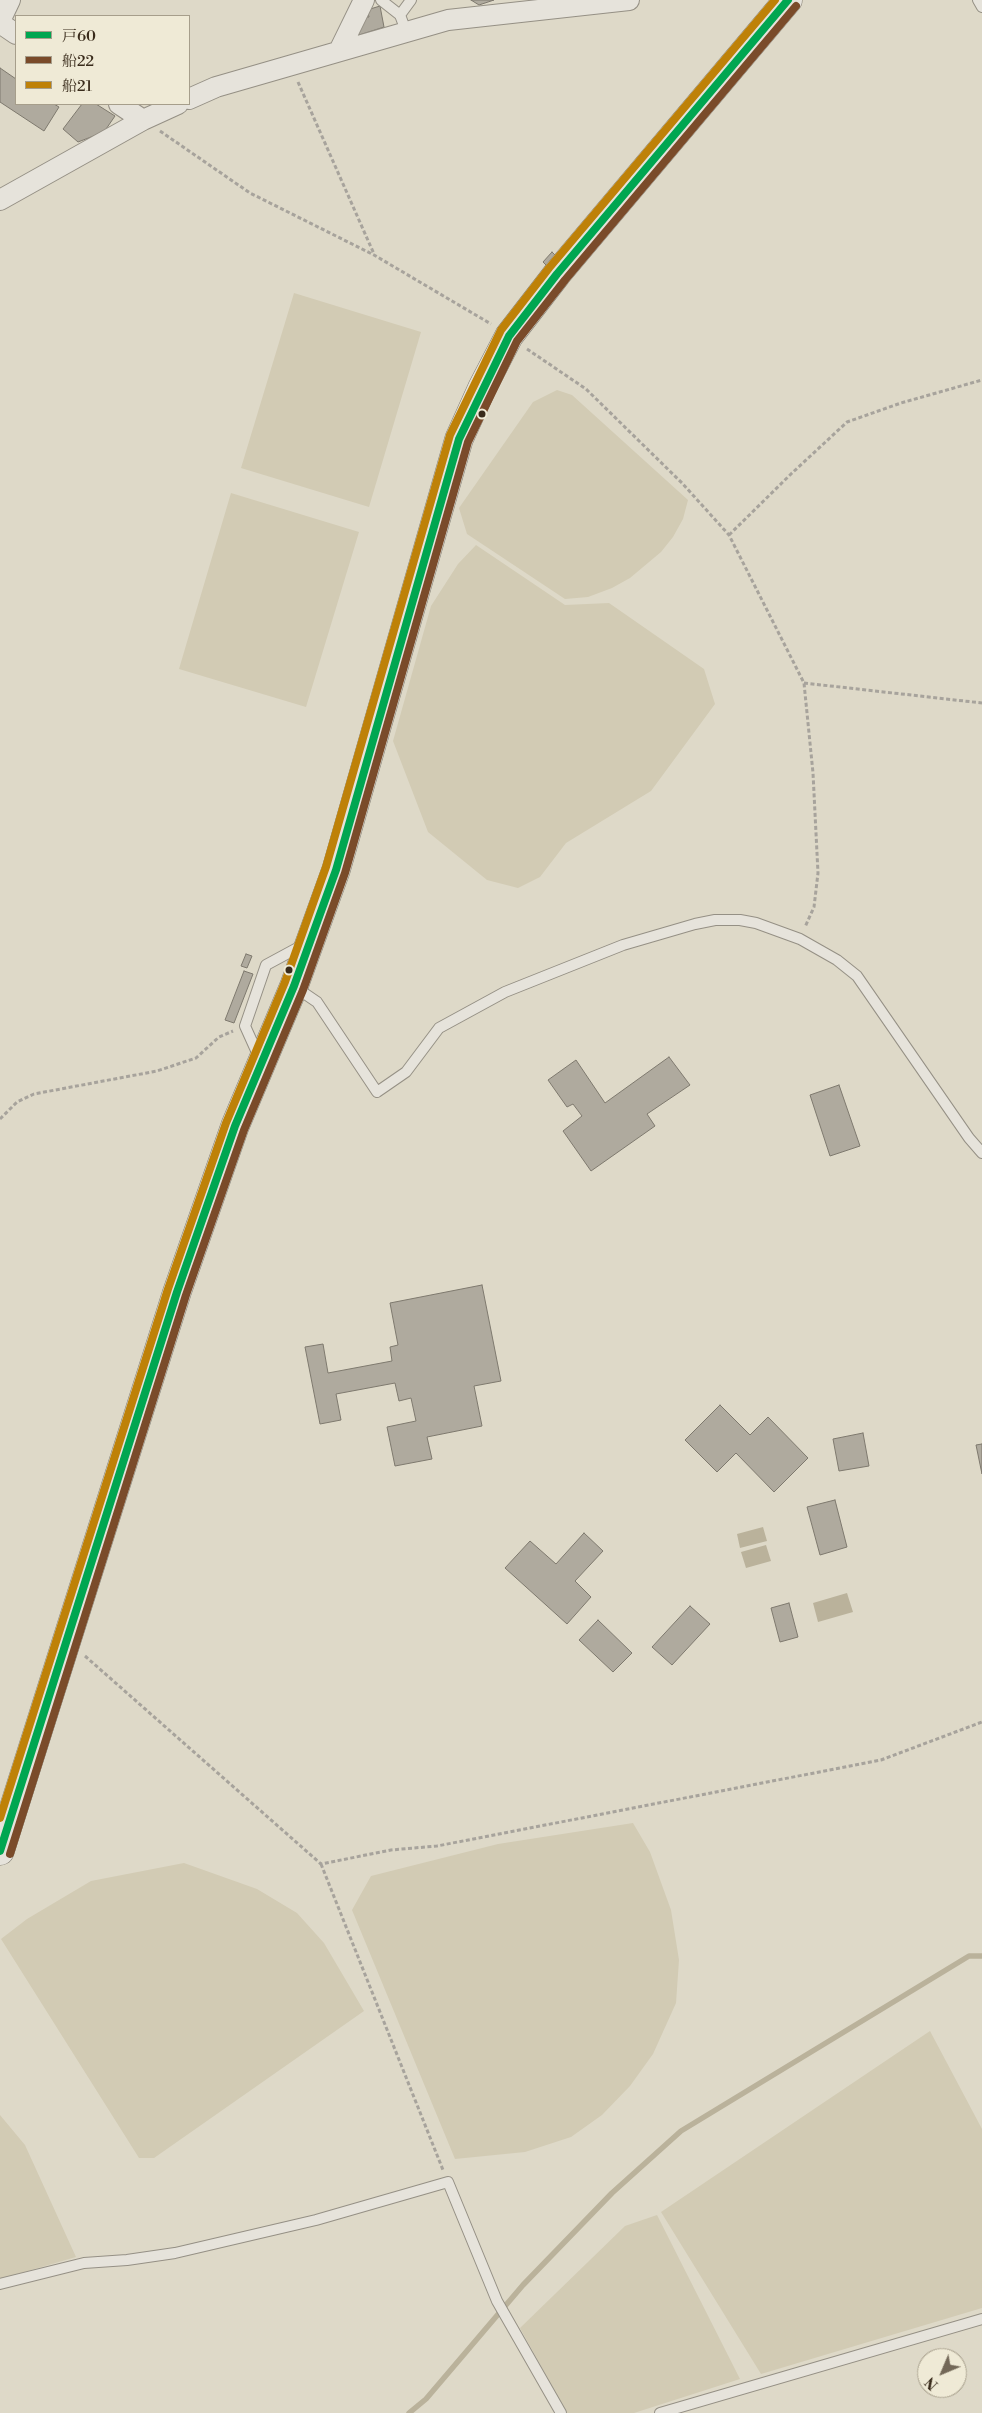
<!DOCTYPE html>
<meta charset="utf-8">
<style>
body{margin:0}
#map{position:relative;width:982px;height:2413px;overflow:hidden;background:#ded9c8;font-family:"Libre Bodoni","Noto Serif JP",serif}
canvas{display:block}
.legend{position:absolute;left:15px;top:15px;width:175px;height:90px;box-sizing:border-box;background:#efead6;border:1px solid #a69e8b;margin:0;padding:6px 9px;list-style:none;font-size:15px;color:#392b1b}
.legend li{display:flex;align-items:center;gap:10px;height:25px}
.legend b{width:25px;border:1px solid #a69e8b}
.north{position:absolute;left:917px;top:2348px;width:50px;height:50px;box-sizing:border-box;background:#efead6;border:1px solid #a69e8b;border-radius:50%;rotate:225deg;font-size:14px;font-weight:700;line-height:20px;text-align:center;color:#392b1b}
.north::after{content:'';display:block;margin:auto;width:18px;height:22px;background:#736858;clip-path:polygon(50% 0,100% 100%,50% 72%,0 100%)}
</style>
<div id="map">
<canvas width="982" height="2413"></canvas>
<ul class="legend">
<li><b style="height:6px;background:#00a651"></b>戸60</li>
<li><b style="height:6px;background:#7a4b2a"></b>船22</li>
<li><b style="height:6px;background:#be8108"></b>船21</li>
</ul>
<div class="north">N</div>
</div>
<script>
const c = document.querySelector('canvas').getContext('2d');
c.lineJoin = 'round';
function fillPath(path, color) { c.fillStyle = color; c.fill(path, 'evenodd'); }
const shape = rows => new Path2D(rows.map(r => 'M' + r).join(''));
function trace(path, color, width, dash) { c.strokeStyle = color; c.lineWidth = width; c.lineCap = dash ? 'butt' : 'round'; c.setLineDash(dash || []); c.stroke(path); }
fillPath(shape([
 [294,293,421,332,369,507,241,468],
 [557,390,572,395,688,500,683,519,673,537,661,552,630,578,612,588,588,597,565,599,467,534,459,508,533,402],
 [231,493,359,532,306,707,179,669],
 [476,545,565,605,609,603,704,669,715,704,651,791,566,843,540,877,518,888,487,880,428,832,393,741,431,606,458,564],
 [633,1823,650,1852,671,1910,679,1960,676,2003,653,2054,630,2086,602,2115,571,2137,525,2152,455,2159,352,1910,371,1876,498,1844],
 [184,1863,257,1889,297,1913,324,1943,364,2011,154,2158,139,2158,1,1939,27,1919,91,1881],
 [930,2031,982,2129,982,2308,761,2374,661,2212],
 [0,2115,25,2145,76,2257,0,2279],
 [657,2215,740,2379,634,2413,567,2413,520,2328,625,2226]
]), '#d2cbb4');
fillPath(shape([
 [763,1527,767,1541,740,1548,737,1534],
 [766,1545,771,1561,746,1568,741,1552],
 [847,1593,853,1612,818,1622,813,1603]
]), '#bab29b');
trace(shape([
 [409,2413,426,2399,523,2285,612,2193,681,2131,969,1956,982,1956]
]), '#bab29b', 5.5);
const building = shape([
 [471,0,494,0,479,5,471,0],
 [380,6,384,27,350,38,364,17,369,17,367,10,380,6],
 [0,68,16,79,16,104,54,104,59,107,44,131,0,102,0,68],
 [82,104,96,104,115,116,104,132,78,142,63,129,82,104],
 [552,252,556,256,547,266,543,262,552,252],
 [246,954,252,956,247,968,241,966,246,954],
 [244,971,253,974,234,1023,225,1020,244,971],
 [669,1057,690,1085,647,1114,655,1126,591,1171,563,1131,582,1116,573,1104,567,1107,548,1080,576,1060,605,1103,669,1057],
 [839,1085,860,1146,830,1156,810,1095,839,1085],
 [482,1285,501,1381,474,1386,482,1426,427,1437,432,1459,395,1466,387,1427,416,1421,411,1398,399,1401,395,1383,336,1394,341,1420,320,1424,305,1347,323,1344,328,1373,392,1361,390,1347,398,1345,390,1303,482,1285],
 [720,1405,750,1435,768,1417,808,1458,774,1492,736,1453,717,1472,685,1440,720,1405],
 [863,1433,869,1466,839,1471,833,1439,863,1433],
 [982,1444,982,1474,976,1445,982,1444],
 [835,1500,847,1547,820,1555,807,1507,835,1500],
 [584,1533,603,1551,575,1581,591,1597,567,1624,505,1568,530,1541,556,1564,584,1533],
 [789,1603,798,1637,780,1642,771,1608,789,1603],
 [690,1606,710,1624,672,1665,652,1647,690,1606],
 [598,1620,632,1653,613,1672,579,1640,598,1620]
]);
fillPath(building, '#afaa9e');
trace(building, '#7e796e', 1);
const lane = shape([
 [381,0,400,15],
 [978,0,982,7],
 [406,31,400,15,411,0],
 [295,987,317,1002,377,1092,406,1072,439,1028,505,992,623,945,695,924,715,920,740,920,756,923,800,939,837,960,857,976,969,1138,982,1153],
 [259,1057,245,1026,266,965,303,945],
 [0,2284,84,2263,127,2260,175,2253,316,2220,448,2182,497,2301,561,2413],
 [660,2413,982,2319]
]);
const street = shape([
 [0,21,10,0],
 [0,23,16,34],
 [339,51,364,0],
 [189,99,216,87,448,20,629,0],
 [119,104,143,120],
 [0,200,143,120,178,104]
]);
const secondary = shape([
 [0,1851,177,1292,235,1126,294,986,336,870,459,439,482,388,509,336,557,274,788,0]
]);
trace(lane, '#959085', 12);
trace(street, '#959085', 22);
trace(secondary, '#7e796e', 29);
trace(shape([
 [298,82,374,254],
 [160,131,250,193,374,255,491,324],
 [527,349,586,389,682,483,729,535,804,683,813,773,818,873,814,907,805,927],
 [729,535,791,474,847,422,901,403,982,380],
 [804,683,982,703],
 [0,1119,17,1102,34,1094,157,1071,196,1058,219,1037,233,1031],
 [85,1656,321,1864,391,1850,437,1846,881,1760,982,1722],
 [321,1864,443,2170]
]), '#a7a39c', 3, [4, 2.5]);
trace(lane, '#e6e3db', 10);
trace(street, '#e6e3db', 20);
trace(secondary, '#e6e3db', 28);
trace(shape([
 [0,1851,177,1292,235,1126,294,986,336,870,459,439,509,336,557,274,788,0]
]), '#00a651', 8);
trace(shape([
 [10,1854,186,1295,244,1130,303,990,345,873,468,442,517,341,565,280,796,6]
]), '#7a4b2a', 8);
trace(shape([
 [0,1818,168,1289,226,1123,285,982,326,867,450,435,501,330,549,268,775,0]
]), '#be8108', 8);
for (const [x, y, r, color] of [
 [482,414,4.5,"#392b1b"],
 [289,970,4.5,"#392b1b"]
]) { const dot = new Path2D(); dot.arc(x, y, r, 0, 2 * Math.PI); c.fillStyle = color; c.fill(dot); trace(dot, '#efead6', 2); }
</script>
